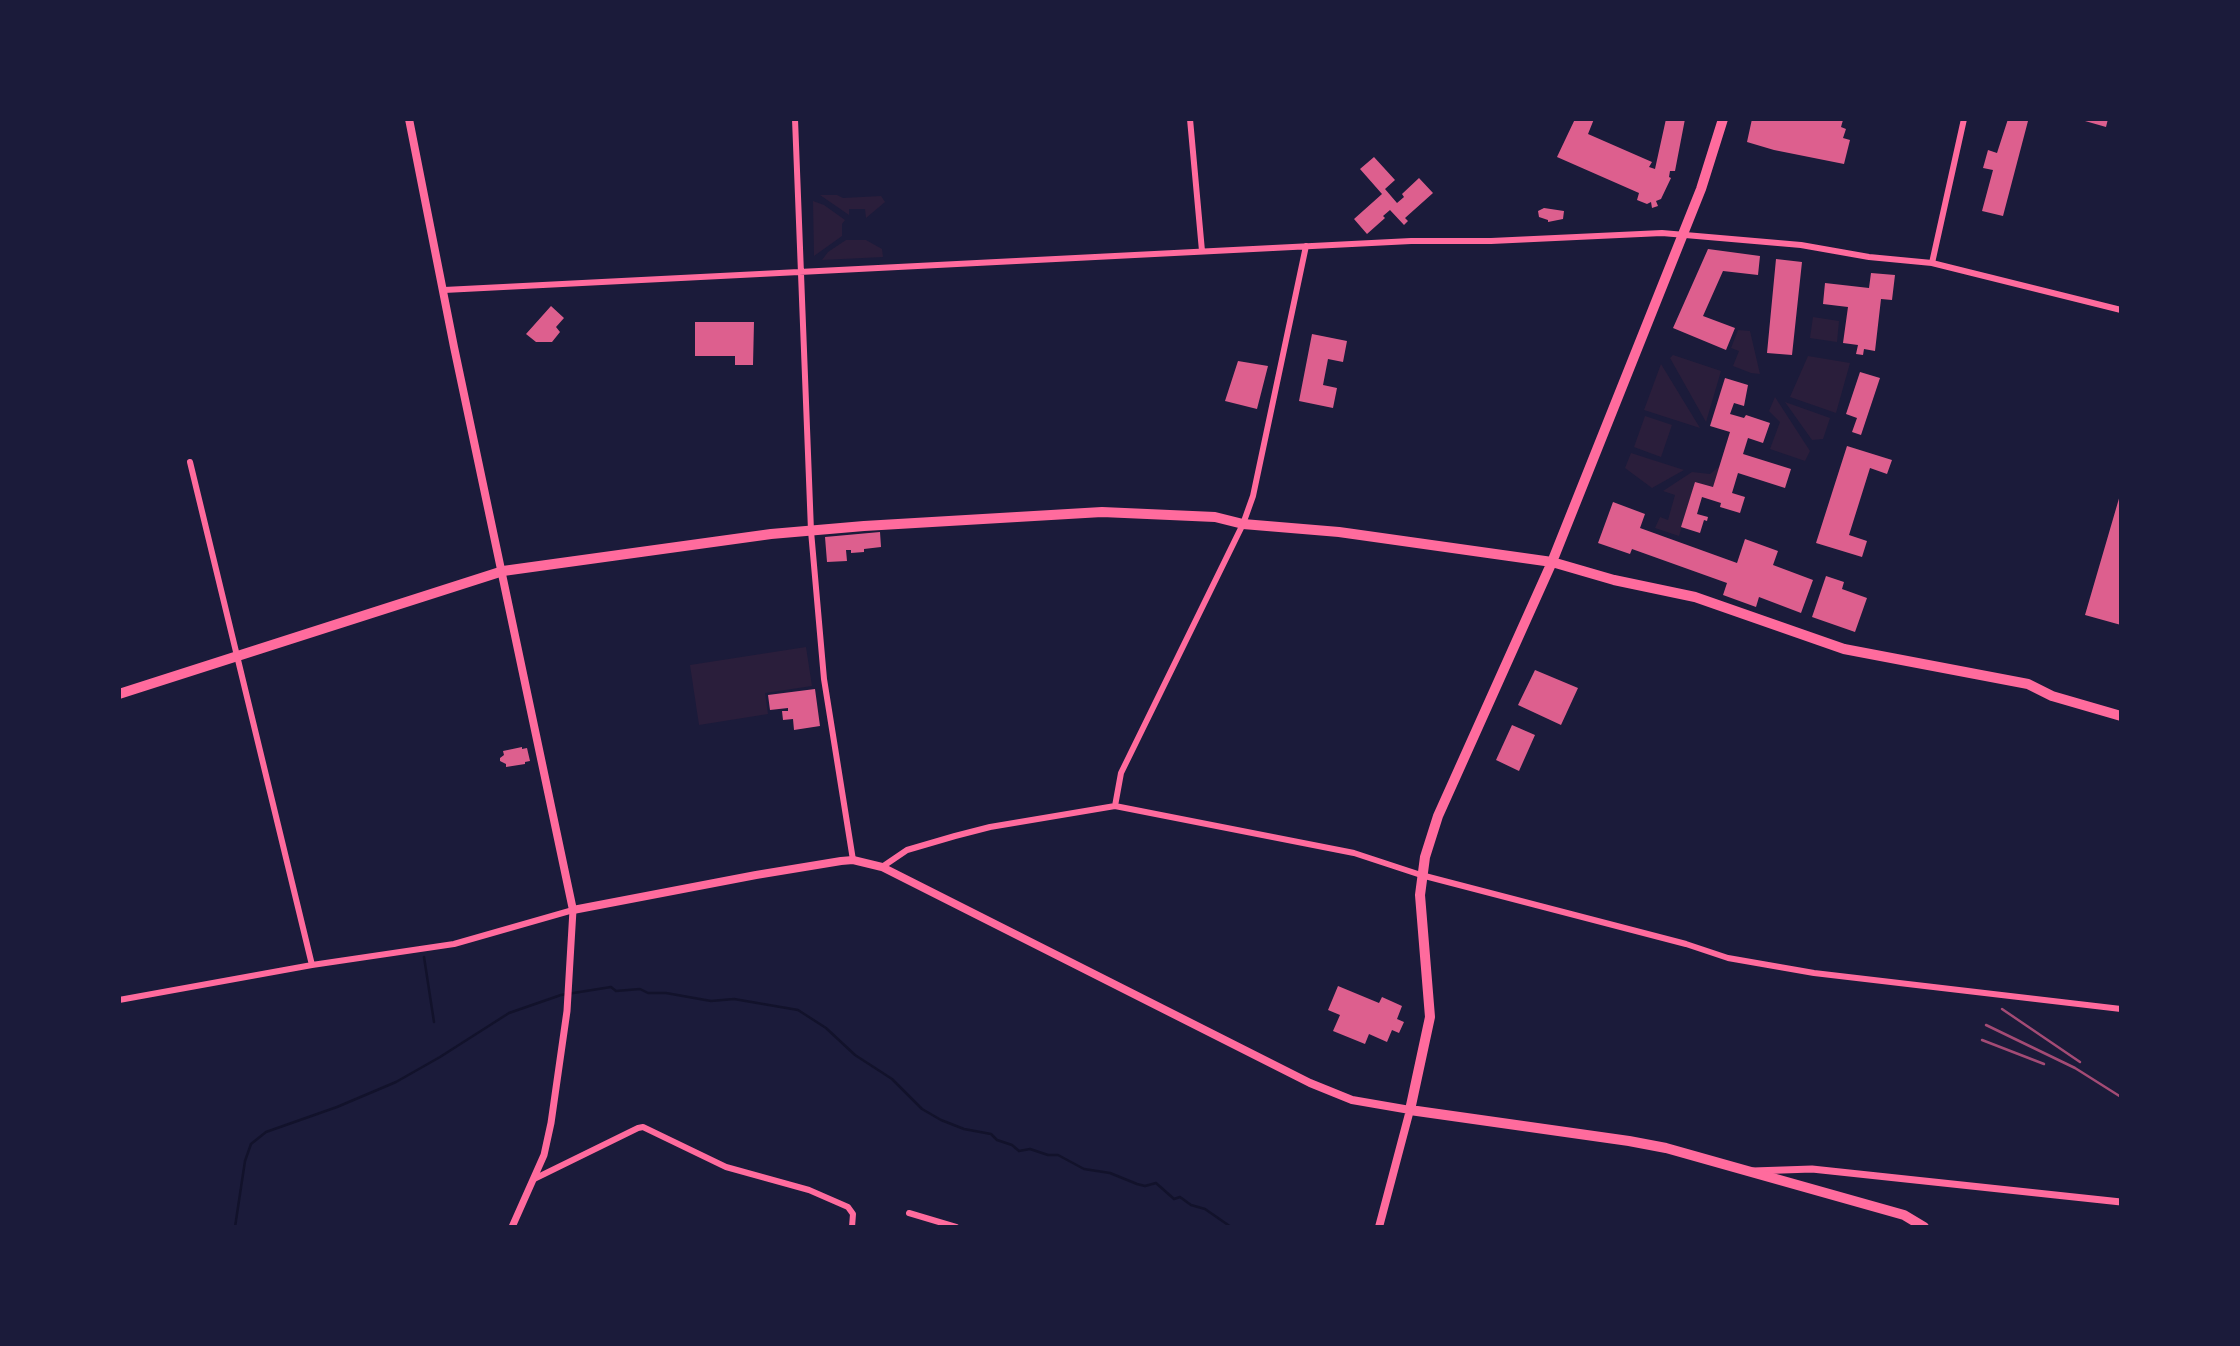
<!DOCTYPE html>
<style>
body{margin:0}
#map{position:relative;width:2240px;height:1346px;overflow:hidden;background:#1b1b3a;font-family:"Nunito Sans",sans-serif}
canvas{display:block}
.frame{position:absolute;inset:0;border:121px solid #1b1b3a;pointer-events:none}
</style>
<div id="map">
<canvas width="2240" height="1346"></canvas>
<div class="frame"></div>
</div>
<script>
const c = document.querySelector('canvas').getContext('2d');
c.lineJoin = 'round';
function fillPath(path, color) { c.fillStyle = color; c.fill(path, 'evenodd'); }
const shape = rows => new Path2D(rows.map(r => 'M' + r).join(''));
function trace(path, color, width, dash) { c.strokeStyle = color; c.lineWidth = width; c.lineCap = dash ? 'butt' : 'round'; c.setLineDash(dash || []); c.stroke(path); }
fillPath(shape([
 [820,195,837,195,843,198,881,196,885,202,866,218,865,209,849,209,849,215],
 [813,201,824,205,845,220,842,224,842,236,814,256],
 [846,240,866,240,882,249,883,257,822,260,828,252],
 [1813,317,1839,321,1837,342,1810,338],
 [1738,330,1750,331,1760,374,1751,373,1733,366,1739,351,1731,348],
 [1673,355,1721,371,1706,422,1670,358],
 [1808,356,1850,363,1836,413,1790,397],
 [1661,364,1700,428,1644,410],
 [1775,397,1810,451,1805,461,1770,449,1780,422,1769,411],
 [1785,402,1830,418,1823,439,1812,440],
 [1645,416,1672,425,1661,457,1634,447],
 [1631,453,1684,470,1652,488,1625,468],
 [1720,466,1713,487,1695,482,1679,536,1655,528,1660,517,1668,520,1675,495,1663,491,1692,472,1710,474],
 [806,647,812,686,765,693,768,714,699,725,690,665]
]), '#2a1e3b');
trace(shape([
 [424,957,434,1022],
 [235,1227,245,1161,251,1144,266,1132,337,1107,396,1082,440,1057,509,1013,561,995,611,987,616,991,640,989,648,993,666,993,711,1001,734,999,798,1010,826,1028,855,1055,892,1079,922,1109,941,1120,964,1129,991,1134,997,1140,1012,1145,1019,1151,1030,1149,1048,1155,1058,1155,1084,1169,1110,1173,1137,1184,1145,1186,1156,1183,1174,1199,1180,1197,1191,1205,1205,1209,1231,1227]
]), '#12122b', 2.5);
fillPath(shape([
 [1575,119,1594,119,1588,134,1652,162,1649,167,1655,169,1666,119,1685,119,1675,171,1670,171,1669,177,1671,178,1661,199,1656,201,1658,206,1652,208,1651,202,1647,204,1637,200,1639,193,1557,157],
 [1752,119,1843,120,1841,127,1846,129,1843,138,1850,140,1844,164,1774,150,1747,142],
 [2008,119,2028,121,2003,216,1982,211,1993,170,1983,168,1988,150,1997,153],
 [2078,119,2108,119,2106,127],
 [1374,157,1395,180,1385,189,1397,203,1404,197,1402,194,1419,178,1433,193,1405,218,1408,221,1404,225,1390,210,1383,216,1385,218,1367,234,1354,219,1382,194,1360,169],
 [1544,208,1564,211,1563,219,1548,222,1548,220,1539,217,1538,211],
 [1708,249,1760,256,1758,275,1723,271,1703,316,1735,328,1726,350,1673,328],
 [1776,259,1802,262,1792,355,1767,353],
 [1871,273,1895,275,1892,300,1881,299,1875,351,1864,349,1863,355,1856,354,1858,345,1843,343,1848,307,1823,304,1825,283,1869,288],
 [551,306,564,318,556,327,560,332,552,342,536,342,526,334],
 [695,322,754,322,753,365,735,365,735,356,695,356],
 [1312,334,1347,341,1343,362,1328,359,1323,385,1337,388,1333,408,1299,401],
 [1238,361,1268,366,1257,409,1225,401],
 [1860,372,1880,378,1861,435,1852,432,1857,418,1846,414],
 [1725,378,1748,385,1744,406,1734,403,1730,414,1744,418,1746,415,1770,423,1763,443,1748,438,1743,454,1791,469,1785,488,1738,473,1732,493,1745,497,1740,513,1720,507,1721,503,1702,497,1697,514,1708,517,1707,521,1704,520,1700,533,1681,527,1695,482,1713,487,1730,432,1710,426],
 [1847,446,1892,460,1887,474,1870,468,1849,535,1867,541,1862,557,1816,543],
 [2120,495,2121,495,2121,625,2085,615],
 [1613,502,1645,514,1640,528,1737,563,1745,539,1778,551,1773,565,1813,580,1801,613,1759,597,1756,607,1723,595,1727,583,1632,549,1630,554,1598,543],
 [880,532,881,547,864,549,864,552,851,553,851,550,846,550,847,561,827,562,825,537],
 [1826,576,1844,582,1842,589,1867,598,1855,632,1812,617],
 [1535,670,1578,688,1561,725,1518,705],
 [815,689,820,726,794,730,793,719,783,720,782,711,788,711,788,708,770,710,768,695],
 [1512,725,1535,735,1519,771,1496,760],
 [522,747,522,749,527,748,530,761,525,762,525,764,506,767,506,764,500,761,500,758,504,755,503,751],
 [1338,986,1379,1003,1382,997,1402,1006,1397,1019,1404,1022,1399,1033,1392,1030,1387,1042,1369,1034,1365,1044,1333,1031,1340,1015,1328,1010]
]), '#dd5f8e');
trace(shape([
 [795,119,811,531,824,679,853,860],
 [1190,119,1202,251],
 [1932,263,1964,119],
 [444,290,1411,241,1491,241,1662,233,1801,245,1869,257,1932,263,2121,310],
 [190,462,312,965],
 [1115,806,1121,773,1243,524,1253,496,1306,246],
 [882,867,907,850,955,836,990,827,1115,806,1354,853,1421,875,1686,944,1728,958,1814,973,2121,1009],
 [119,1000,312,965,454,944,573,910],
 [534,1179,638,1128,643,1127,726,1167,809,1190,848,1207,853,1214,852,1227],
 [909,1213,956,1227]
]), '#ff6b9d', 6);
trace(shape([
 [1753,1171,1812,1169,2121,1202],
 [512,1227,544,1155,551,1123,567,1011,573,910]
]), '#ff6b9d', 7);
trace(shape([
 [409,119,454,347,573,910,756,875,841,861,853,860,882,867,1310,1083,1352,1100,1410,1110,1379,1227]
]), '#ff6b9d', 8);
trace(shape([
 [1723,119,1701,189,1552,562,1438,816,1425,857,1420,895,1430,1017,1410,1110,1629,1141,1666,1148,1904,1215,1924,1227],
 [119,694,503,571,771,534,864,526,1102,512,1215,517,1243,524,1339,532,1552,562,1614,580,1695,597,1844,649,2028,684,2052,696,2121,716]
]), '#ff6b9d', 10);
trace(shape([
 [2002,1009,2080,1062],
 [1986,1025,2075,1068,2121,1097],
 [1982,1040,2044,1064]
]), '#a44b75', 2.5);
</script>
